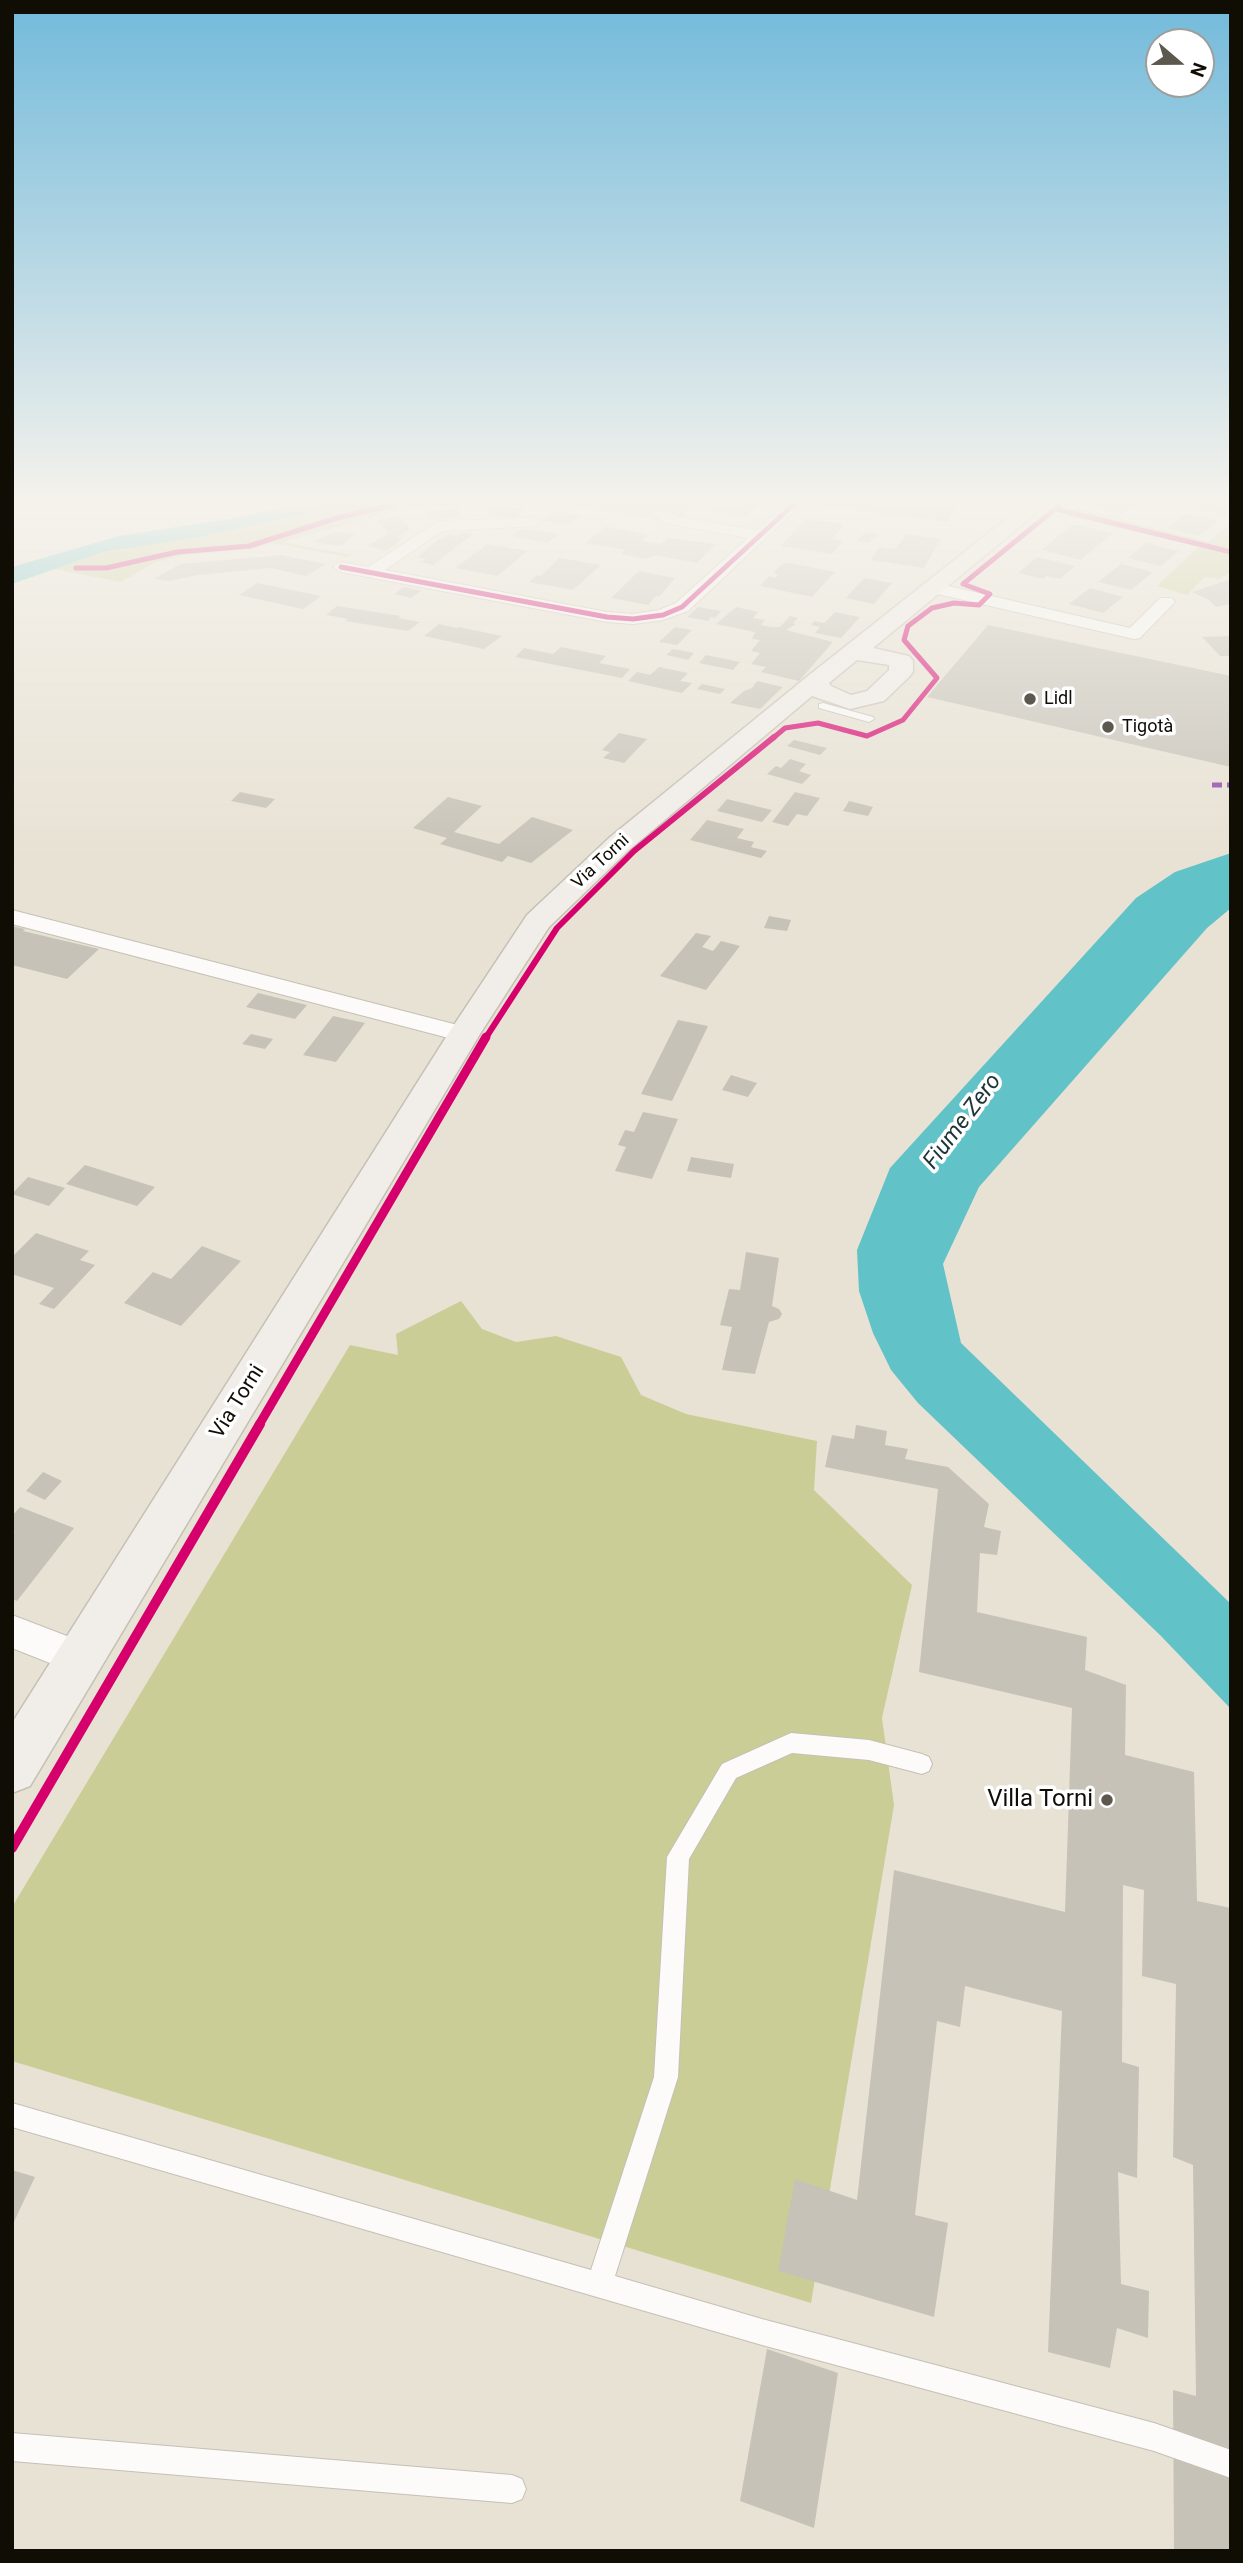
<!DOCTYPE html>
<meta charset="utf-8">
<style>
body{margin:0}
#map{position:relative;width:1243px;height:2563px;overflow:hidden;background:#e8e2d4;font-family:Roboto,sans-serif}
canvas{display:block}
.frame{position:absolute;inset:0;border:14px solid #100d05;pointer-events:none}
.north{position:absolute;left:1145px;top:28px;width:70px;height:70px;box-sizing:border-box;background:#fff;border:2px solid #9f9e9b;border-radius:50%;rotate:110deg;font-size:19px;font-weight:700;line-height:28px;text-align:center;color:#100d05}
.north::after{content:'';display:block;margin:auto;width:24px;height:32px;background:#5c584d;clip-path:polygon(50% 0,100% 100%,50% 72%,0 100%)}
</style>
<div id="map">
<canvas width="1243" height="2563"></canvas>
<div class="frame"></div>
<div class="north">N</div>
</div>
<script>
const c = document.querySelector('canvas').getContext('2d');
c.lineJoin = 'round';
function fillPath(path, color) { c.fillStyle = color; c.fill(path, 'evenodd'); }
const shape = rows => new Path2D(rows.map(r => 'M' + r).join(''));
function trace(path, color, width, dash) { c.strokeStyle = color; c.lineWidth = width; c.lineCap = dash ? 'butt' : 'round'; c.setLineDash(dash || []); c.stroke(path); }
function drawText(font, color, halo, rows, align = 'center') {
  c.font = font + ' Roboto,sans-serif'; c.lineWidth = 7; c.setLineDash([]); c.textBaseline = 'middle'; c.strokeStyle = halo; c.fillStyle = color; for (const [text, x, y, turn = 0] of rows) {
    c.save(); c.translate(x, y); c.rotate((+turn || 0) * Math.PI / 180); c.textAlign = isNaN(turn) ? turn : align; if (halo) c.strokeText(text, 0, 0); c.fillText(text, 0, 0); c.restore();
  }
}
fillPath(shape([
 [344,505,464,505,399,510,282,542,352,555,348,557,271,543,253,549,184,555,156,562,121,582,54,569,103,552,134,546,206,536],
 [568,505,693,505,683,518,665,521],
 [1078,508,1208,542,1231,524,1231,572,1219,579,1205,577,1187,595,1157,586,1198,547,1067,516],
 [461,1301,482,1329,516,1342,556,1336,621,1357,641,1395,686,1414,817,1441,814,1490,912,1585,882,1718,894,1805,811,2303,12,2061,12,1907,350,1345,398,1355,396,1334]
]), '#cbcd96');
fillPath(shape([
 [291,505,344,505,206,536,103,552,12,584,12,567,119,536,230,519],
 [1231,853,1231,908,1207,928,979,1187,943,1264,961,1343,1231,1604,1231,1709,1160,1635,918,1403,891,1370,873,1333,859,1291,857,1250,890,1168,1136,898,1175,872]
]), '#61c2c7');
fillPath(shape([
 [718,505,759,505,745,517,711,511],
 [819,505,956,505,948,522],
 [1092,505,1137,505,1122,514],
 [1199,505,1231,505,1231,511,1225,515,1195,508],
 [490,507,518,508,526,510,515,518,486,516],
 [454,509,461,510,458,517,430,520,427,511],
 [555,511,559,512,581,516,569,525,542,521],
 [1186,513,1218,521,1199,536,1166,528],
 [398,516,410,529,397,538,402,539,386,551,367,546,389,533,377,520],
 [805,519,844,524,832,539,843,541,832,554,781,546],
 [1074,524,1113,533,1081,560,1041,550],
 [606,526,649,535,642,541,661,544,668,538,716,544,697,563,656,555,646,559,625,555,621,553,625,550,585,543],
 [521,529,533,530,559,534,547,543,512,536],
 [338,531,356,534,341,546,312,542],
 [461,532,473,534,433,565,421,562,426,559,418,557,437,540,449,534,457,536],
 [865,532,877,534,869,543,857,541],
 [907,534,941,539,924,568,871,560,879,547,895,549],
 [1146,543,1179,551,1161,566,1128,558],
 [488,544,528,551,497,576,455,568],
 [282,555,326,564,306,576,271,568,198,575,170,581,154,579,180,564],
 [1037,557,1075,566,1060,579,1046,576,1043,579,1018,573],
 [559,558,601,565,573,590,529,582,537,575,541,576],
 [789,563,835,572,812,597,760,586,769,576,775,578,778,574,773,573,782,564],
 [1121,564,1153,572,1131,590,1098,582],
 [639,571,675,578,659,597,656,596,648,605,611,598],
 [864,578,892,583,874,604,846,598],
 [1231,579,1231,604,1216,607,1209,600,1192,592],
 [257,583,321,596,303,609,239,595],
 [404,587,421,591,411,598,394,594],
 [1090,588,1123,597,1103,613,1069,604],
 [337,606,401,616,398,618,420,622,408,631,345,621,348,619,326,615],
 [698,607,721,611,715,618,711,617,708,621,687,617],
 [736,607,758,612,753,618,765,620,761,625,772,627,780,627,790,616,798,618,793,623,796,624,786,630,833,642,799,681,761,672,766,667,751,664,760,653,751,651,760,640,752,639,755,632,716,624],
 [835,612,860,617,841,638,815,633,820,627,811,625,814,621,824,623],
 [439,624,457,628,459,627,502,636,484,649,424,636],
 [988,625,1231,676,1231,767,927,697],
 [675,627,692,630,677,645,659,642],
 [1231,636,1231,656,1220,656,1202,637],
 [561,647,606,656,599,663,630,669,622,678,515,657,524,648,553,654],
 [673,649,694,653,688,660,666,655],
 [706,655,740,662,733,670,699,663],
 [659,667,688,673,680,681,692,683,682,693,628,681,637,672,650,675],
 [757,681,783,687,760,709,730,703,744,691,752,688],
 [702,684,725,689,720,694,697,689],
 [619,733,647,739,624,763,603,758,610,752,602,750],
 [794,740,827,748,820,755,787,746],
 [790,759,806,764,799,771,811,775,802,784,767,774,776,766,781,768],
 [240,792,275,799,266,808,231,801],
 [795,792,820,798,807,816,797,814,788,826,772,822],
 [448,797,482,806,454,832,499,844,532,817,573,830,531,863,508,856,502,862,440,844,447,838,413,828],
 [727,799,772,810,762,822,717,811],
 [849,801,873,807,868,816,843,811],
 [707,820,744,829,737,838,754,842,751,847,767,851,761,858,690,840],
 [769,916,791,920,787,931,764,928],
 [12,926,25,929,23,931,99,949,67,979,12,965],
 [696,933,711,936,702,947,713,951,721,941,740,946,706,990,660,976],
 [258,993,307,1005,295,1019,246,1007],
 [333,1016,365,1023,336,1062,303,1055],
 [678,1020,708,1026,672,1101,641,1094],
 [251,1034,273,1039,265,1049,242,1044],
 [731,1075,757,1083,748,1097,722,1090],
 [643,1112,678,1119,652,1179,615,1171,626,1147,618,1145,625,1130,634,1132],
 [691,1157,734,1164,731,1178,687,1171],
 [85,1165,155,1187,137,1206,66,1184],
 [28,1177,65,1188,49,1206,12,1194],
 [36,1233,89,1251,80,1260,95,1265,54,1309,39,1304,54,1288,12,1274,12,1257],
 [202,1246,241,1261,181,1326,124,1303,153,1272,171,1279],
 [746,1252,779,1258,772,1306,779,1309,782,1314,779,1319,769,1322,755,1374,722,1370,732,1327,720,1325,729,1289,740,1290],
 [856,1425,887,1431,885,1445,908,1449,905,1459,948,1467,989,1504,984,1527,1001,1531,997,1555,980,1553,977,1612,1087,1637,1085,1670,1126,1685,1125,1755,1194,1772,1197,1901,1231,1908,1231,2551,1174,2551,1173,2390,1196,2396,1193,2165,1173,2157,1176,1984,1142,1976,1144,1890,1123,1885,1122,2062,1139,2067,1137,2178,1118,2172,1121,2284,1149,2291,1148,2338,1117,2328,1110,2368,1048,2352,1062,2011,965,1986,960,2027,937,2021,915,2215,948,2223,934,2317,778,2271,795,2179,857,2200,894,1870,1065,1912,1072,1708,919,1672,938,1489,825,1467,832,1435,854,1439],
 [43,1472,62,1481,45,1500,26,1491],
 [20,1507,74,1528,17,1601,12,1599,12,1534,15,1531,12,1531,12,1516],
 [12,2170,35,2177,12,2226],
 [767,2349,838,2373,814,2528,740,2501]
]), '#c6c2b7');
const lane = shape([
 [823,703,873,717,874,719,869,722,819,708,819,704,823,703],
 [791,1733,869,1740,922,1754,929,1757,932,1764,929,1771,922,1774,869,1760,792,1753,736,1778,689,1859,678,2077,615,2276,762,2319,1154,2423,1231,2450,1231,2478,1154,2451,762,2345,12,2127,12,2103,591,2270,654,2077,667,1857,722,1764,791,1733],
 [12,2433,512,2475,522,2479,526,2489,522,2499,512,2503,12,2461,12,2433]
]);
const street = shape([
 [784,505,801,505,688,611,663,620,633,624,607,622,341,572,333,567,341,562,368,567,438,521,532,518,537,520,540,523,537,526,442,531,385,570,607,612,633,614,659,610,676,603,748,538,669,524,656,517,653,514,656,511,661,509,678,517,757,530,784,505],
 [935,583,1130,628,1160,598,1172,598,1175,602,1140,638,1134,639,929,592,927,588,929,584,935,583],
 [12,910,473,1029,477,1034,473,1039,464,1042,12,924,12,910],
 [12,1615,93,1646,98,1658,93,1670,80,1675,12,1648,12,1615]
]);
const secondary = shape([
 [1024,505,1046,505,873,648,909,656,913,661,913,672,909,677,884,701,850,709,812,696,629,850,549,927,480,1034,30,1786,12,1793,12,1723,448,1034,527,915,609,838,808,676,1024,505],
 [857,660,889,665,889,670,867,691,851,695,831,686,829,683,857,660]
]);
trace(lane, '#c5c0b5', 2);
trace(street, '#c5c0b5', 2);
trace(secondary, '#c5c0b5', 3);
fillPath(lane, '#fcfbf9');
fillPath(street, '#fcfbf9');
fillPath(secondary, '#f1eeea');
trace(shape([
 [1212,785,1231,785]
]), '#8e44ad', 5, [10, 5]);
trace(shape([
 [1056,509,1231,552],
 [341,567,607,617,633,619,663,615,682,607,793,505],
 [76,568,106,568,177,552,249,546,337,518,392,505],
 [772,739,785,728,818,723,867,736,903,720,937,678,904,640,908,626,932,608,954,603,979,605,990,594,963,584,1060,505]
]), '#d6006c', 5);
trace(shape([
 [485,1039,557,928,634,851,774,737]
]), '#d6006c', 6);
trace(shape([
 [259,1425,486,1037]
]), '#d6006c', 9);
trace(shape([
 [12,1848,260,1424]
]), '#d6006c', 10);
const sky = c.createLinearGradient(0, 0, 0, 864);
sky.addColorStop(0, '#72badb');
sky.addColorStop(0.58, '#f5f2ec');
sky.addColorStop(1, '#f5f2ec00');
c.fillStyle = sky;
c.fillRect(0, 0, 1243, 864);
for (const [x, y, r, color] of [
 [1030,699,7,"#5c584d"],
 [1108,727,7,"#5c584d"],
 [1107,1800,7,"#5c584d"]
]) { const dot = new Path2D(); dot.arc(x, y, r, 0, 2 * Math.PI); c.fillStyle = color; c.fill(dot); trace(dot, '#fff', 2.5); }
drawText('18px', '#100d05', '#fff', [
 ["Lidl",1044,699],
 ["Tigotà",1122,727]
], 'left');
drawText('18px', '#100d05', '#fff', [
 ["Via Torni",601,862,-43]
]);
drawText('21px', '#100d05', '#fff', [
 ["Via Torni",238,1402,-58]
]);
drawText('italic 23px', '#1e3537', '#fff', [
 ["Fiume Zero",963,1122,-53]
]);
drawText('24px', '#100d05', '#fff', [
 ["Villa Torni",1093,1800]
], 'right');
</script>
